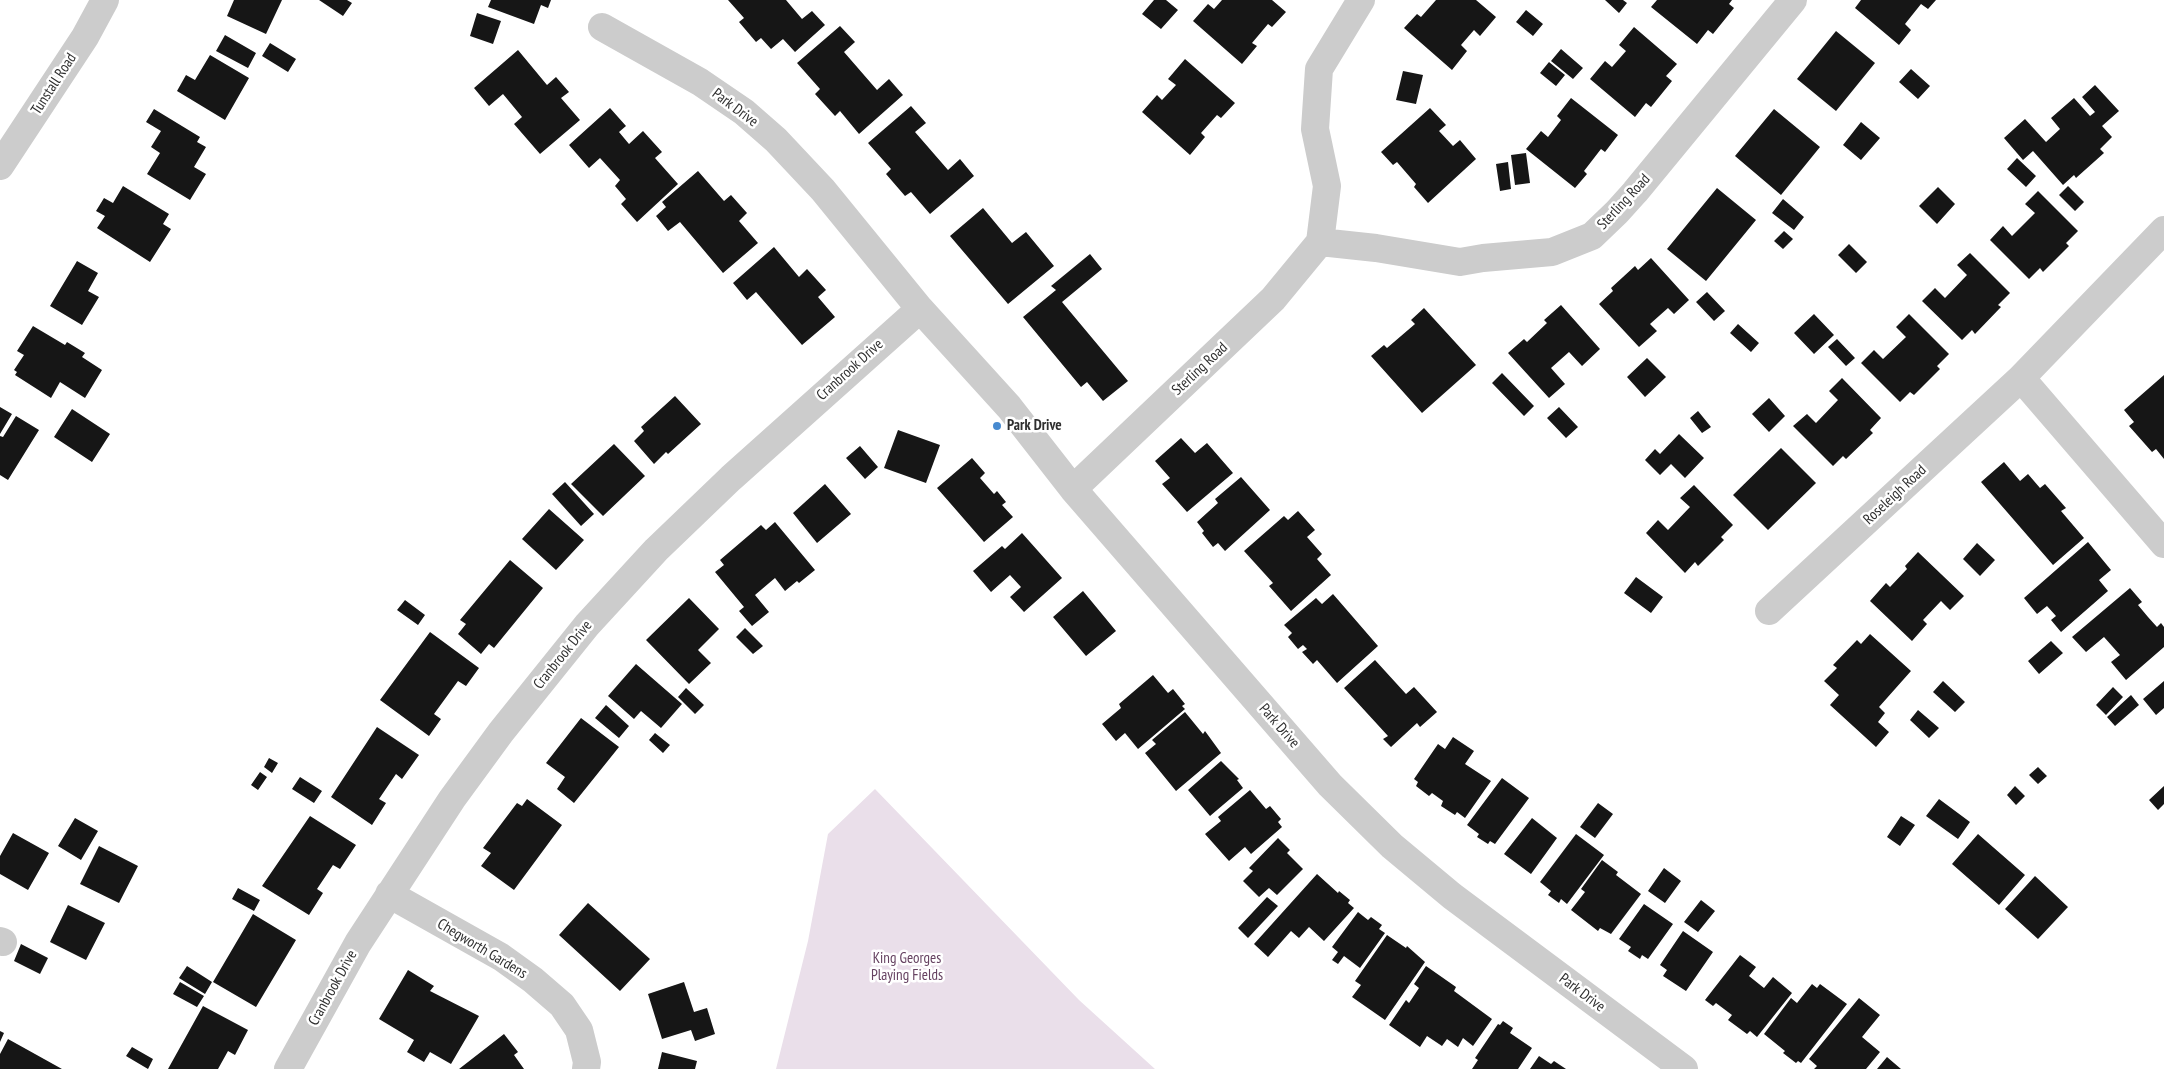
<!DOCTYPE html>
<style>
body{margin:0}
canvas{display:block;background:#fff}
</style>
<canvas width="2164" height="1069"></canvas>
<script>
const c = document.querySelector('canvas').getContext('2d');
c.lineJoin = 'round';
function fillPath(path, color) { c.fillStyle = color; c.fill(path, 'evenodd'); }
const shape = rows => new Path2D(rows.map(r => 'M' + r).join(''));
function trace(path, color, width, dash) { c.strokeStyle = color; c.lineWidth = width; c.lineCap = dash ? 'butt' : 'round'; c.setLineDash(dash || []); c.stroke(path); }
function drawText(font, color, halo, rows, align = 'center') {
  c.font = font + ' "PT Sans Narrow",sans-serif'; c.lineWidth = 5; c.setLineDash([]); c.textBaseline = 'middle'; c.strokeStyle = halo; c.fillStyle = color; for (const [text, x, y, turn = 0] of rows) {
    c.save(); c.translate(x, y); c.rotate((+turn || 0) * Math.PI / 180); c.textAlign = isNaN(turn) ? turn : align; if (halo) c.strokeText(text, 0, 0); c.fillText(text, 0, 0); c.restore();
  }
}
fillPath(shape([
 [875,789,1079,1000,1155,1069,776,1069,808,941,828,834]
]), '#eadfea');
fillPath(shape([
 [234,0,282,0,266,34,227,16],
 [319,0,347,0,352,3,343,16],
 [491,0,551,0,548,8,541,5,534,24,488,7],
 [728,0,786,0,802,19,812,11,825,25,795,52,783,39,771,49,761,38,756,42,739,22,744,18],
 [1154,0,1166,0,1178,10,1161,29,1142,14],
 [1222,0,1272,0,1286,12,1272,27,1268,24,1252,43,1257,46,1242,64,1193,21,1208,4,1214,9],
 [1436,0,1476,0,1496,17,1480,36,1474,30,1461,45,1467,51,1452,70,1404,28,1417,14,1421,17],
 [1605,0,1623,0,1627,3,1619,13],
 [1657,0,1732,0,1729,4,1734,8,1713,34,1708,30,1697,44,1651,7],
 [1861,0,1936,0,1928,9,1921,4,1905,24,1911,30,1899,45,1855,8],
 [1526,10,1543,24,1533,36,1516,22],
 [477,13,501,21,493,44,470,36],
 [840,26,855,42,844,52,877,90,889,79,903,95,859,134,840,111,835,116,815,94,820,89,797,63],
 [1634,27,1677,64,1666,76,1672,81,1651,107,1646,103,1635,117,1590,79,1605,61,1612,67,1626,51,1619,45],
 [1836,31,1875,63,1836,111,1797,79],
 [225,35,256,53,248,68,216,51],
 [270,43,296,59,288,72,262,56],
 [1561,49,1583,68,1573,79,1551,61],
 [518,50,547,85,556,77,569,92,561,98,580,120,540,154,514,124,522,117,503,94,489,106,474,88],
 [210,55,249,78,225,120,177,91,186,75,195,80],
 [1185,59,1235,103,1221,118,1217,115,1201,133,1205,137,1190,155,1142,112,1157,95,1162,100,1176,85,1168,79],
 [1549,62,1565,75,1556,86,1540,73],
 [1911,69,1930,86,1918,99,1899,82],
 [1403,71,1423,75,1416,104,1396,100],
 [2095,85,2119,111,2102,126,2112,137,2100,149,2104,153,2076,178,2074,175,2063,185,2033,151,2023,160,2004,138,2025,119,2046,142,2060,129,2051,118,2074,98,2090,116,2095,112,2082,97],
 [1571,98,1618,135,1605,152,1601,149,1584,171,1587,174,1575,188,1526,149,1541,131,1548,137,1561,120,1557,116],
 [911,106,926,123,915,132,948,170,960,159,974,176,930,214,911,192,905,196,886,174,891,169,868,143],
 [610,108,626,126,619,132,629,144,643,131,662,152,655,158,678,184,637,222,621,204,626,199,615,186,620,180,600,158,589,168,569,145],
 [1430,108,1446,125,1439,131,1453,146,1460,140,1476,159,1428,203,1414,187,1416,184,1397,162,1393,165,1381,152],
 [154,109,200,137,197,142,206,147,194,167,206,174,190,200,147,174,160,153,151,147,161,131,146,122],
 [1774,109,1820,147,1781,195,1735,156],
 [1861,122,1880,138,1861,160,1843,145],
 [1526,153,1530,183,1515,185,1511,155],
 [2017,158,2036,176,2026,187,2007,169],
 [1508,162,1511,189,1500,191,1496,164],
 [698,171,724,201,731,195,747,213,739,221,758,243,723,273,680,222,668,231,656,216,666,207,662,202],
 [123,186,169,214,163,224,171,229,150,262,97,228,105,216,96,211,104,198,113,203],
 [2068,186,2084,202,2075,211,2059,195],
 [1938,187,1955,204,1937,224,1919,206],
 [1717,188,1756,220,1706,281,1667,249],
 [2038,191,2078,231,2066,243,2069,246,2043,272,2040,268,2029,279,1990,240,2003,226,2012,236,2035,213,2025,204],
 [1783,199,1804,217,1794,230,1772,213],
 [983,208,1012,243,1026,232,1054,266,1008,304,950,236],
 [1784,231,1793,239,1783,249,1774,241],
 [1849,244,1867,262,1856,273,1838,255],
 [774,247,799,277,807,269,826,290,818,297,835,317,802,345,756,292,747,300,733,283],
 [1970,253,2010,293,1998,305,2001,307,1975,334,1972,330,1962,340,1922,301,1935,288,1945,298,1967,275,1957,265],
 [1090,254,1102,269,1062,302,1128,381,1103,401,1087,382,1081,387,1023,317,1056,290,1051,286],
 [1651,258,1689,300,1674,314,1668,308,1650,324,1657,331,1639,347,1599,304,1613,291,1611,288,1635,266,1638,270],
 [77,261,98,273,88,291,99,297,82,325,50,306],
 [1707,292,1725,311,1714,321,1696,302],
 [1561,305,1600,349,1582,366,1569,352,1551,368,1565,384,1549,398,1508,353,1524,339,1527,342,1547,323,1544,320],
 [1424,308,1476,365,1422,413,1371,356,1384,345,1387,348,1415,324,1411,320],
 [1814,314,1834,335,1814,354,1794,333],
 [1909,314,1949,354,1937,366,1940,369,1914,395,1910,392,1900,402,1861,363,1874,350,1883,359,1906,337,1896,327],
 [1738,324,1759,343,1751,352,1730,333],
 [33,326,65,345,67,342,85,353,82,357,102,370,85,398,60,382,51,398,15,375,17,372,14,370,24,355,17,351],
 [1837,339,1855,358,1846,366,1828,347],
 [1647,358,1666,377,1645,397,1627,377],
 [1502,373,1534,406,1524,416,1492,383],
 [2164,375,2164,459,2156,449,2152,452,2129,426,2134,422,2124,410],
 [1842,378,1881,418,1870,430,1873,433,1846,459,1843,456,1833,466,1793,426,1807,414,1816,423,1838,400,1829,391],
 [675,396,701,424,668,454,666,452,654,464,634,441,644,431,641,427],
 [1769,398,1785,416,1769,432,1752,414],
 [0,407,12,414,0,434],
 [1559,407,1578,427,1566,438,1547,418],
 [72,409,110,434,92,462,54,437],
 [1698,411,1711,427,1702,433,1690,418],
 [16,416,39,430,8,480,0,475,0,436,3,437],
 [898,430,940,445,926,483,884,468],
 [1679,434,1704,458,1685,478,1671,464,1660,475,1645,460,1655,449,1660,454],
 [1181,438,1195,453,1207,443,1233,473,1187,512,1162,484,1170,478,1155,461],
 [614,444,645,476,603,516,571,484],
 [860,446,878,467,865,479,846,458],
 [1781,448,1816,483,1768,530,1733,495],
 [972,458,985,473,980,478,994,494,997,491,1006,502,1002,505,1013,517,984,542,937,488],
 [2004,462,2020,481,2028,474,2040,488,2045,484,2066,508,2061,511,2084,538,2053,565,1981,482],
 [1241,477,1270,510,1225,551,1218,543,1213,547,1202,533,1204,531,1197,522,1218,503,1215,499],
 [565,482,594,514,581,526,552,494],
 [825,484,851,514,817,543,793,513],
 [1694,485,1733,525,1721,537,1724,540,1698,566,1695,562,1685,573,1646,533,1658,520,1668,530,1690,507,1680,498],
 [549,509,584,540,556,570,522,539],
 [1298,511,1315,530,1307,537,1322,554,1317,559,1331,575,1291,611,1269,586,1273,583,1244,551,1284,516,1288,520],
 [775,522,815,570,799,583,797,581,785,591,775,578,755,595,769,612,752,626,739,611,744,607,715,572,724,565,720,560,761,525,766,530],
 [1022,533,1062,578,1024,612,1010,597,1021,587,1010,575,991,592,973,571,1002,546,1005,549],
 [2088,542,2111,570,2099,580,2108,591,2061,632,2051,620,2056,616,2047,606,2037,614,2024,598],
 [1977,543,1995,560,1980,576,1963,559],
 [1918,552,1964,596,1950,610,1941,601,1923,620,1927,624,1912,641,1870,601,1886,583,1890,587,1907,569,1905,566],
 [510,560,543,588,494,648,489,644,481,654,458,634,466,624,460,620],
 [1636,577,1663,597,1651,613,1624,593],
 [2130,588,2142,602,2138,605,2148,617,2157,627,2161,623,2164,627,2164,647,2126,680,2111,662,2120,655,2104,637,2086,652,2072,637],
 [1083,591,1116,631,1086,656,1053,617],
 [1333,594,1378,646,1337,683,1317,660,1313,664,1302,652,1307,649,1303,645,1298,649,1288,637,1292,633,1284,625,1316,598,1322,604],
 [689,598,719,629,698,650,711,663,689,684,646,640],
 [405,600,425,615,418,625,397,610],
 [745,628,763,646,753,654,736,637],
 [430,632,479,668,466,686,458,681,434,714,441,719,429,736,380,700],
 [1870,634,1911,671,1879,707,1885,713,1878,722,1889,732,1876,747,1830,705,1839,695,1824,681,1837,668,1833,665,1857,640,1861,644],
 [2051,641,2063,653,2039,674,2028,661],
 [1375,660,1406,694,1414,687,1437,712,1420,727,1417,723,1391,747,1383,739,1388,736,1344,688],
 [636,664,682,704,661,728,641,711,634,719,608,696],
 [1153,675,1168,693,1173,689,1185,704,1182,706,1185,709,1138,749,1125,733,1116,741,1102,724,1121,708,1119,704],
 [1943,681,1965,702,1955,712,1933,692],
 [2164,681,2164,708,2156,715,2143,699],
 [2113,687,2123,697,2106,715,2096,705],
 [686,688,704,705,695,714,678,697],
 [2131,695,2139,705,2115,726,2107,717],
 [606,705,629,726,619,738,595,718],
 [1918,710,1939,728,1929,738,1910,720],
 [1185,712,1203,734,1205,731,1221,753,1176,791,1145,753,1156,744,1152,740],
 [581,718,619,747,574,803,557,789,565,777,546,763],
 [377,727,419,755,402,779,396,774,379,799,386,803,372,825,331,797],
 [655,733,670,745,663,753,649,740],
 [1453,737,1474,751,1465,764,1491,781,1465,818,1457,812,1455,815,1441,806,1443,801,1432,793,1429,796,1416,786,1418,782,1414,779,1438,744,1445,749],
 [269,758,278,763,272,773,264,767],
 [1221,761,1239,779,1237,780,1243,788,1210,816,1188,790],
 [2038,767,2047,776,2038,784,2029,775],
 [260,772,267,777,258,790,251,785],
 [300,777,322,791,314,803,292,789],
 [1502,778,1529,798,1495,844,1490,841,1488,844,1477,837,1479,834,1467,825],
 [2015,786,2025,796,2016,805,2007,795],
 [2164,786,2164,804,2158,810,2149,800],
 [1250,790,1266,809,1270,806,1281,819,1278,822,1282,827,1251,854,1245,847,1229,861,1205,834,1221,821,1218,817],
 [527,799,562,825,514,890,481,866,491,853,483,848,517,803,522,806],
 [1939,799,1970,822,1958,839,1926,816],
 [1598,803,1613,814,1595,838,1580,827],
 [310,816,356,845,340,869,333,865,317,889,323,893,309,915,262,886],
 [1901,816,1915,825,1900,846,1887,837],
 [75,818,98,831,81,860,58,846],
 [1532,818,1557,838,1531,874,1504,854],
 [13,833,49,853,28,890,0,874,0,856],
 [1576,834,1604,855,1567,904,1561,899,1559,903,1548,895,1551,891,1540,882],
 [1978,834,2025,875,1999,905,1952,864],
 [1278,838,1290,850,1287,853,1303,869,1277,895,1269,888,1259,897,1243,881,1253,871,1249,868],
 [99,846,138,866,119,903,80,884],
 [1602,860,1618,872,1616,875,1641,894,1611,934,1600,928,1598,931,1571,910,1585,892,1581,889],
 [1664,868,1681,881,1665,903,1648,891],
 [1317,874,1338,893,1339,891,1350,900,1348,903,1354,908,1324,941,1309,927,1299,938,1291,931,1268,957,1254,944],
 [2035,876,2068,907,2038,939,2005,909],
 [238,888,260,900,254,911,232,899],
 [1267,897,1278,906,1248,938,1238,928],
 [1701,900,1715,911,1698,932,1684,922],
 [588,903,650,959,620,991,559,935],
 [1644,904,1673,924,1648,959,1642,955,1640,959,1628,951,1631,947,1619,939],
 [68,905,105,923,86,960,50,942],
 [1358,912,1368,920,1371,917,1382,925,1379,929,1385,933,1360,968,1344,956,1338,964,1332,960,1338,952,1332,947],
 [253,914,296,940,256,1007,213,982],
 [1683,931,1713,952,1686,991,1663,976,1667,970,1660,965],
 [1387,935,1406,948,1407,946,1425,962,1385,1020,1352,997,1361,985,1355,981],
 [21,944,48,958,40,974,14,961],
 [1740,955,1756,967,1749,976,1764,988,1773,977,1792,993,1757,1037,1750,1031,1747,1034,1728,1020,1732,1015,1716,1003,1713,1006,1705,1000],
 [187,966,212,982,205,994,179,978],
 [1426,966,1456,987,1454,991,1492,1019,1473,1046,1463,1038,1458,1047,1447,1039,1442,1046,1427,1036,1420,1047,1389,1025,1406,1000,1409,1003,1419,988,1414,984],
 [408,970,434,986,430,991,479,1016,451,1064,430,1052,424,1062,407,1052,414,1040,379,1019],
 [180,982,204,996,197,1007,173,994],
 [684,982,694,1012,707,1008,715,1034,695,1041,691,1030,662,1039,648,994],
 [1812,984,1817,988,1820,984,1847,1004,1801,1063,1798,1061,1796,1063,1783,1053,1785,1051,1764,1034,1791,998,1797,1003],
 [1859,998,1880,1015,1862,1037,1880,1052,1866,1069,1814,1069,1817,1066,1809,1059],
 [203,1006,248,1030,235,1055,228,1051,218,1069,168,1069],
 [1503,1021,1513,1028,1510,1033,1532,1048,1518,1069,1472,1069,1478,1060,1475,1058,1498,1024,1500,1025],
 [0,1031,4,1033,0,1042],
 [504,1034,518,1052,514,1055,524,1069,459,1069],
 [8,1039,62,1069,0,1069,0,1054],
 [132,1047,153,1059,148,1069,126,1056],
 [662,1052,697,1061,695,1069,658,1069],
 [1539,1056,1551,1064,1554,1061,1566,1069,1530,1069],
 [1887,1057,1901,1069,1877,1069]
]), '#161616');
trace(shape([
 [602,27,700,82,744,112,776,140,823,190,920,309,1009,407,1073,489,1330,785,1392,846,1452,896,1684,1069],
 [0,166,85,37,105,0],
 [2164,230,2021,378,2164,544],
 [1320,242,1327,186,1315,129,1319,69,1361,0],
 [1073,489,1273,299,1320,242,1376,248,1460,262,1483,258,1552,252,1592,236,1617,212,1635,192,1793,0],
 [1769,611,2021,378],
 [389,894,501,957,533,980,562,1005,579,1030,587,1062,586,1069],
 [0,941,3,942],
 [288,1069,358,943,452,799,501,732,587,625,656,550,731,478,920,309]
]), '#ccc', 28);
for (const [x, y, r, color] of [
 [997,426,5,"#478ad0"]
]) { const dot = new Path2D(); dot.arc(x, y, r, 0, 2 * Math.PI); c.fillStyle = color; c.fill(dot); trace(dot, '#fff', 2); }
drawText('15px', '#2f2f2f', '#fff', [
 ["Tunstall Road",54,84,-57],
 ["Park Drive",735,108,37],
 ["Sterling Road",1624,202,-47],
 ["Sterling Road",1200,369,-43],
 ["Cranbrook Drive",850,370,-42],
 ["Roseleigh Road",1895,495,-43],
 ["Cranbrook Drive",563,655,-51],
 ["Park Drive",1279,726,49],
 ["Chegworth Gardens",482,949,31],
 ["Cranbrook Drive",333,988,-61],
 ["Park Drive",1582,993,37]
]);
drawText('bold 15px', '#2f2f2f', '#fff', [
 ["Park Drive",1007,426]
], 'left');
drawText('15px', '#664261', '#fff', [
 ["King Georges",907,959],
 ["Playing Fields",907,976]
]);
</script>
